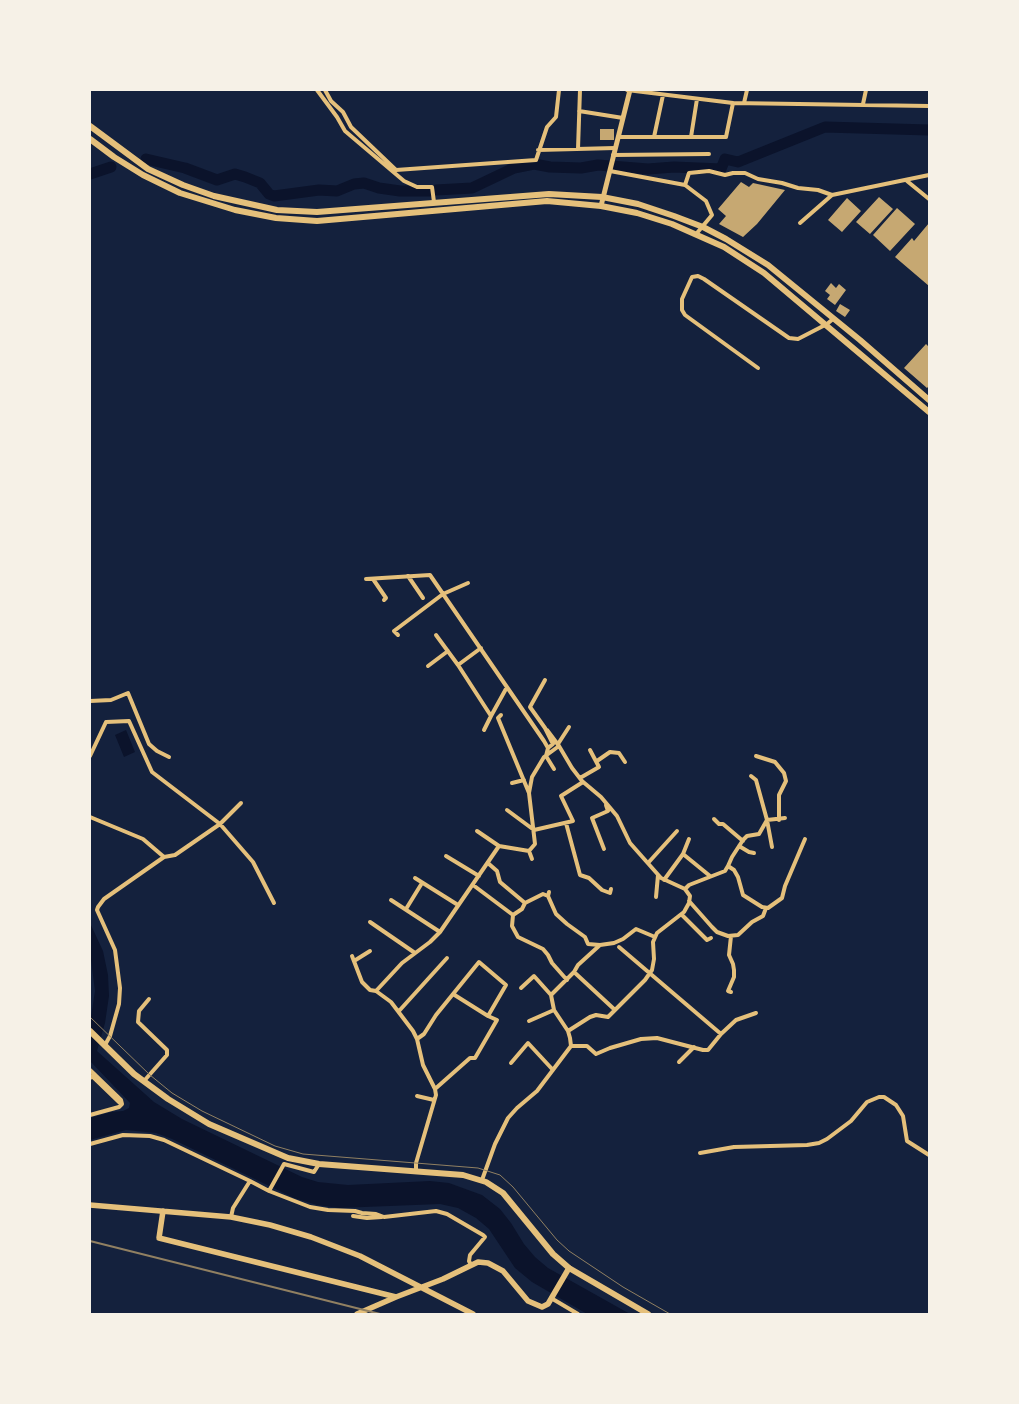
<!DOCTYPE html>
<style>
body{margin:0}
#map{position:relative;width:1019px;height:1404px;overflow:hidden;background:#14213d;font-family:Literata,serif}
canvas{display:block}
.frame{position:absolute;inset:0;border:91px solid #f6f1e7;pointer-events:none}
</style>
<div id="map">
<canvas width="1019" height="1404"></canvas>
<div class="frame"></div>
</div>
<script>
const c = document.querySelector('canvas').getContext('2d');
c.lineJoin = 'round';
function fillPath(path, color) { c.fillStyle = color; c.fill(path, 'evenodd'); }
const shape = rows => new Path2D(rows.map(r => 'M' + r).join(''));
function trace(path, color, width, dash) { c.strokeStyle = color; c.lineWidth = width; c.lineCap = dash ? 'butt' : 'round'; c.setLineDash(dash || []); c.stroke(path); }
fillPath(shape([
 [126,730,135,752,124,757,115,735],
 [90,923,103,951,108,975,109,996,105,1023,97,1051,154,1102,182,1119,302,1177,318,1182,348,1185,430,1181,449,1183,482,1195,500,1209,511,1223,524,1244,535,1257,548,1268,630,1314,587,1314,532,1282,515,1268,489,1229,476,1218,458,1208,440,1204,339,1208,317,1205,294,1198,172,1139,156,1133,126,1130,90,1140,90,1118,111,1112,123,1111,129,1108,130,1103,90,1061,90,1023,95,991,90,952]
]), '#0b132b');
trace(shape([
 [146,159,185,168,217,180,235,174,245,177,260,183,269,194,274,196,319,190,337,191,354,184,364,183,379,188,400,191,430,191],
 [90,174,111,167],
 [436,190,472,188,514,168,534,164,550,167,581,168,598,165,648,169,674,167,721,169,725,159,738,162,825,127,929,130]
]), '#0b132b', 11);
fillPath(shape([
 [600,129,614,129,614,140,600,140],
 [741,182,749,187,753,183,785,190,757,224,743,237,719,224,726,216,718,209],
 [879,197,893,209,870,234,856,222],
 [847,198,861,211,842,232,828,220],
 [897,208,915,224,890,251,873,235],
 [929,223,929,286,895,257,912,238,914,241],
 [831,283,836,288,839,284,846,290,835,305,827,299,830,295,825,291],
 [840,304,850,310,845,317,836,311],
 [926,344,929,347,929,386,927,388,904,368]
]), '#c6a872');
trace(shape([
 [317,90,337,117,345,131,404,181,417,187,432,187,434,202],
 [325,90,331,101,343,112,351,127,396,170,536,160,547,127,556,117,559,90],
 [627,90,733,103,929,106],
 [744,103,747,90],
 [863,104,866,90],
 [579,111,623,118],
 [618,137,726,137,733,103],
 [654,137,663,95],
 [691,137,697,99],
 [578,149,580,90],
 [538,150,615,148],
 [613,155,709,154],
 [610,171,685,185,706,201,712,215,697,233],
 [907,181,929,199],
 [685,185,689,173,709,171,725,175,733,173,745,173,758,179,782,183,798,188,818,190,832,195,929,175],
 [800,223,832,195],
 [758,368,685,315,682,310,682,299,692,277,698,276,704,279,789,338,798,339,827,324,833,319],
 [408,576,423,598],
 [366,579,430,575,544,741,548,748,546,756,554,769],
 [373,579,386,598,384,600],
 [398,635,394,631,443,594,468,583],
 [436,635,458,665,491,716,507,687],
 [458,665,481,648],
 [428,666,448,651],
 [545,680,530,707,545,728,553,744,548,748],
 [90,701,111,700,128,693,149,744,157,751,169,757],
 [501,715,498,718,529,793],
 [484,730,491,716],
 [547,730,559,746],
 [558,744,569,727],
 [90,756,106,722,129,721,152,772,220,824,253,862,274,903],
 [756,756,775,762,784,773,786,781,779,795,779,820],
 [597,761,610,752,619,753,625,762],
 [751,776,756,780,767,820,772,847],
 [580,778,599,767,590,750],
 [512,783,524,780],
 [507,810,534,830,573,821,561,796,583,782],
 [90,817,143,839,164,857],
 [714,819,719,824,723,824,743,841],
 [566,823,580,875,589,878,602,890,610,893,611,889],
 [477,831,499,846],
 [739,846,749,852,754,853],
 [604,849,592,818,608,811,606,805],
 [529,851,532,859],
 [683,854,689,839],
 [446,856,479,876],
 [648,863,677,831],
 [489,864,497,871,500,882,525,903,522,909,513,915],
 [728,866,732,857,743,840,747,836,759,834,767,820,785,818],
 [415,878,458,905],
 [664,880,683,854,710,876],
 [473,885,513,915,512,926,518,937,543,949,548,955,552,963,567,980],
 [685,889,689,885,725,871,728,866,734,870,738,877,743,895,762,907,768,908,782,898,785,886,805,839],
 [656,897,658,875],
 [391,900,440,932],
 [689,901,712,927,717,932,728,936,738,935,752,922,763,916,766,908],
 [525,903,543,894,548,896],
 [406,909,422,883],
 [682,915,707,940,711,938],
 [370,922,415,953],
 [600,945,614,943,623,939,636,929,655,937],
 [352,956,362,982,370,990,376,991],
 [354,961,370,951],
 [574,972,615,1010],
 [521,988,534,976,551,995],
 [731,992,728,991,734,977,734,970,733,964,729,955,731,936],
 [453,994,488,1016],
 [399,1011,447,958],
 [529,1021,554,1010],
 [721,1034,736,1020,756,1013],
 [417,1039,424,1034,436,1015,479,962,506,985,488,1016,497,1020,475,1058,470,1058,435,1089],
 [105,1045,110,1036,119,1004,120,988,115,950,97,910,98,907,104,899,164,857,175,855,220,824,241,803],
 [571,1046,587,1046,596,1054,610,1048,641,1039,657,1038,703,1050,708,1050,721,1034,619,947],
 [679,1062,694,1047],
 [511,1063,528,1043,553,1070],
 [90,1070,121,1100,122,1104,119,1107,90,1115],
 [90,1078,92,1076,121,1104],
 [144,1081,167,1055,167,1050,138,1022,139,1011,149,999],
 [417,1096,434,1100],
 [90,1144,123,1135,150,1136,164,1140,250,1181],
 [700,1153,734,1147,807,1145,819,1143,827,1139,851,1121,867,1102,879,1097,884,1097,896,1105,903,1116,907,1141,929,1155],
 [416,1171,416,1163,436,1095,435,1089,423,1065,417,1039,413,1031,391,1002,376,991,402,963,430,942,440,932,499,846,529,851,535,844,529,793,532,777,544,757,559,746,572,768,582,781,601,797,617,816,630,843,661,878,685,889,690,896,689,903,684,912,657,933,653,942,654,959,652,970,645,980,608,1017,596,1015,590,1017,568,1031],
 [482,1180,495,1144,508,1118,517,1108,537,1091,571,1046,570,1038,568,1031,554,1010,551,995,574,972,578,965,600,945,588,944,585,937,567,924,556,914,548,896,549,892],
 [269,1191,310,1207,328,1210,355,1211,362,1213,376,1214,384,1217,436,1211,447,1214,483,1235,485,1237,470,1255,469,1261,471,1265],
 [353,1216,367,1218,382,1217],
 [231,1217,233,1208,250,1181,269,1191,284,1164,314,1172,319,1164],
 [551,1298,578,1314]
]), '#e5c07b', 4);
trace(shape([
 [601,206,630,90]
]), '#e5c07b', 5);
trace(shape([
 [90,1205,231,1217,270,1225,311,1237,360,1256,473,1314],
 [163,1211,159,1238,396,1297],
 [357,1314,396,1297,443,1279,478,1262,488,1263,503,1271,528,1301,542,1307,548,1304,569,1268]
]), '#e5c07b', 5.5);
trace(shape([
 [90,126,148,169,183,185,214,196,277,210,317,212,549,194,602,197,638,204,674,216,703,227,726,239,768,265,860,340,929,400],
 [90,139,114,157,143,175,180,193,235,210,276,218,317,221,547,201,601,206,637,213,672,224,724,247,764,273,929,412],
 [90,1031,134,1074,168,1099,209,1124,288,1158,319,1164,463,1175,486,1182,503,1193,553,1254,569,1268,648,1314]
]), '#e5c07b', 6);
trace(shape([
 [90,1017,150,1075,172,1093,202,1111,275,1146,303,1154,478,1168,500,1175,513,1187,557,1240,569,1251,623,1287,670,1314]
]), '#918062', 1);
trace(shape([
 [90,1241,380,1314]
]), '#918062', 2);
</script>
